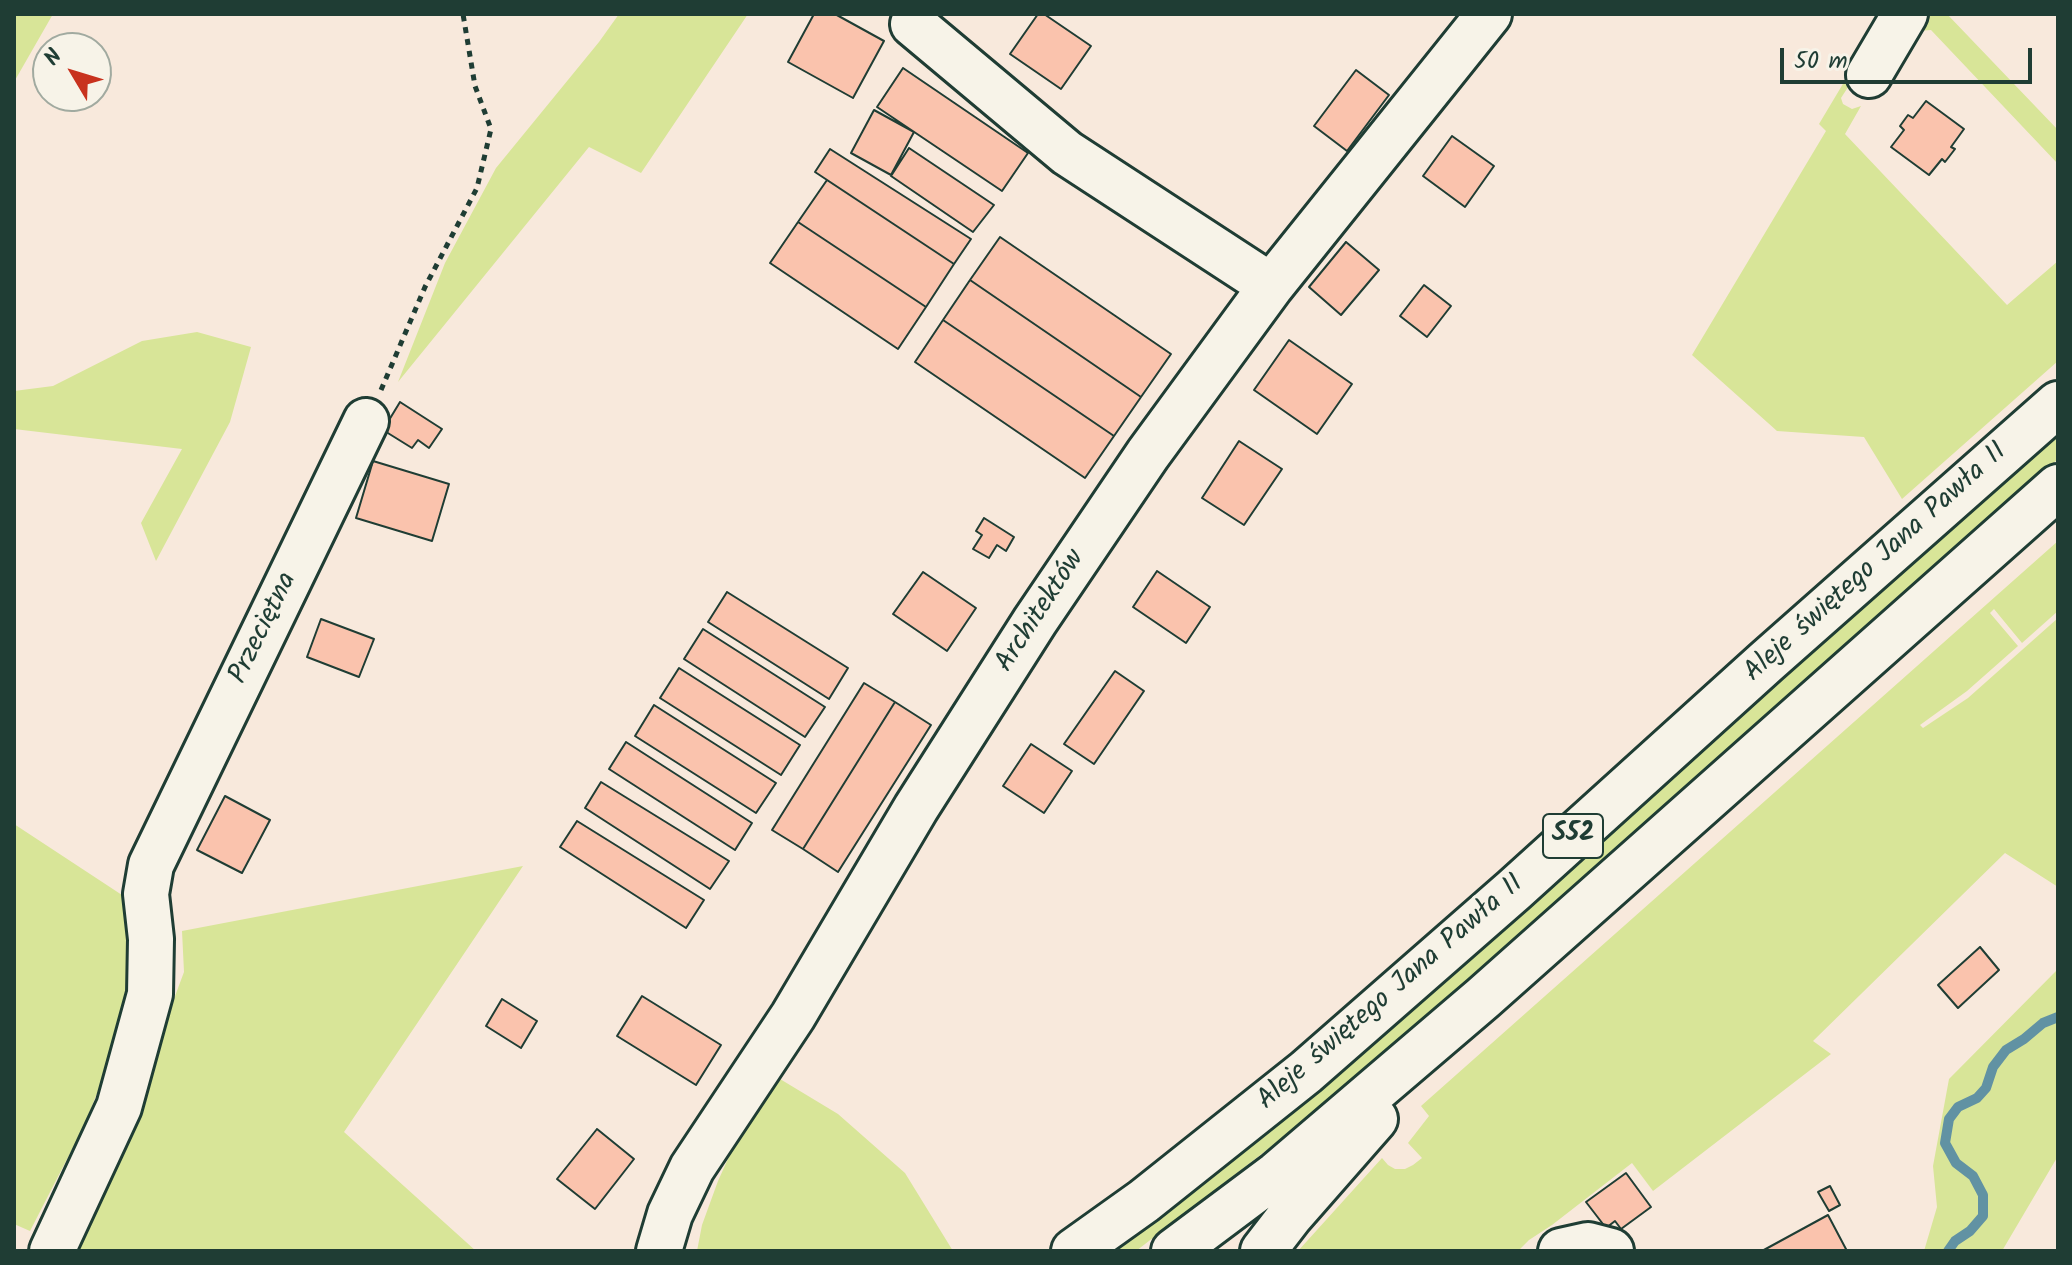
<!DOCTYPE html>
<meta charset="utf-8">
<style>
body{margin:0}
#map{position:relative;width:2072px;height:1265px;overflow:hidden;background:#f8e9dc;font-family:Kalam,sans-serif}
canvas{display:block}
.frame{position:absolute;inset:0;border:16px solid #1f3d34;pointer-events:none}
.north{position:absolute;left:32px;top:32px;width:80px;height:80px;box-sizing:border-box;background:#f7f3e8;border:2px solid #a1aaa0;border-radius:50%;rotate:308deg;font-size:22px;font-weight:700;line-height:32px;text-align:center;color:#1f3d34}
.north::after{content:'';display:block;margin:auto;width:28px;height:36px;background:#c8321e;clip-path:polygon(50% 0,100% 100%,50% 72%,0 100%)}
.scale{position:absolute;left:1780px;top:48px;width:252px;height:36px;box-sizing:border-box;border:4px solid #1f3d34;border-top:0;padding-left:10px;font-size:24px;line-height:28px;white-space:nowrap;color:#1f3d34;-webkit-text-stroke:6px #f7f3e8;paint-order:stroke}
</style>
<div id="map">
<canvas width="2072" height="1265"></canvas>
<div class="frame"></div>
<div class="north">N</div>
<div class="scale">50 m</div>
</div>
<script>
const c = document.querySelector('canvas').getContext('2d');
c.lineJoin = 'round';
function fillPath(path, color) { c.fillStyle = color; c.fill(path, 'evenodd'); }
const shape = rows => new Path2D(rows.map(r => 'M' + r).join(''));
function trace(path, color, width, dash) { c.strokeStyle = color; c.lineWidth = width; c.lineCap = dash ? 'butt' : 'round'; c.setLineDash(dash || []); c.stroke(path); }
function drawText(font, color, halo, rows, align = 'center') {
  c.font = font + ' Kalam,sans-serif'; c.lineWidth = 6; c.setLineDash([]); c.textBaseline = 'middle'; c.strokeStyle = halo; c.fillStyle = color; for (const [text, x, y, turn = 0] of rows) {
    c.save(); c.translate(x, y); c.rotate((+turn || 0) * Math.PI / 180); c.textAlign = isNaN(turn) ? turn : align; if (halo) c.strokeText(text, 0, 0); c.fillText(text, 0, 0); c.restore();
  }
}
fillPath(shape([
 [14,14,53,14,14,82],
 [619,14,748,14,641,173,589,147,398,382,445,263,496,168,599,42],
 [1917,14,1947,14,2058,130,2058,164,1931,30,1906,32],
 [1859,57,1863,64,1841,98,1843,104,1852,109,1861,106,1845,134,2007,305,2058,261,2058,361,1902,499,1864,437,1777,431,1692,355,1826,131,1819,124],
 [197,332,251,347,230,422,156,561,141,523,182,449,14,429,14,391,53,386,142,341],
 [2058,434,2058,459,1630,838,1401,1039,1290,1132,1136,1251,1112,1251,1150,1223,1442,982],
 [2058,541,2058,611,2022,643,1994,609,1990,613,2018,646,1967,691,1920,725,1923,728,1968,698,2058,618,2058,887,2005,853,1813,1041,1831,1054,1653,1191,1632,1163,1552,1225,1529,1240,1518,1251,1298,1251,1382,1158,1388,1165,1395,1169,1405,1169,1413,1165,1422,1158,1408,1143,1429,1116,1421,1106],
 [14,824,122,895,146,972,83,1128,30,1231,14,1224],
 [523,866,344,1132,476,1251,71,1251,134,1106,184,972,182,931],
 [2058,969,2058,1156,2002,1251,1924,1251,1937,1207,1933,1166,1949,1079],
 [780,1079,838,1114,905,1173,953,1251,697,1251,702,1225,718,1181,736,1141]
]), '#d8e598');
trace(shape([
 [1948,1251,1955,1241,1970,1231,1983,1216,1983,1195,1973,1176,1956,1163,1945,1143,1949,1119,1958,1107,1977,1098,1986,1088,1993,1067,2006,1050,2024,1039,2043,1023,2058,1017]
]), '#6192a3', 10);
const building = shape([
 [814,14,835,14,884,41,853,98,788,62,814,14],
 [1038,14,1044,14,1091,46,1061,89,1010,54,1038,14],
 [903,68,1028,153,1002,191,877,107,903,68],
 [1356,70,1389,95,1347,151,1314,126,1356,70],
 [1926,101,1964,129,1951,147,1955,149,1945,162,1942,159,1929,175,1891,147,1904,130,1900,126,1908,115,1913,118,1926,101],
 [874,110,914,132,891,175,851,153,874,110],
 [1452,136,1494,166,1465,207,1423,176,1452,136],
 [909,148,994,205,973,232,891,176,909,148],
 [830,149,971,239,954,264,815,172,830,149],
 [827,180,954,264,926,307,798,222,827,180],
 [798,222,926,307,898,349,770,263,798,222],
 [1000,237,1171,354,1141,397,970,280,1000,237],
 [1346,242,1379,270,1341,315,1309,287,1346,242],
 [970,280,1141,397,1114,436,943,320,970,280],
 [1424,285,1451,306,1427,337,1400,316,1424,285],
 [943,320,1114,436,1085,478,915,362,943,320],
 [1289,340,1352,384,1317,434,1254,390,1289,340],
 [400,402,442,429,429,448,418,440,412,448,383,430,400,402],
 [1239,441,1282,469,1244,525,1202,498,1239,441],
 [373,461,449,484,432,541,356,518,373,461],
 [984,518,1014,537,1006,551,997,545,989,558,973,549,982,535,976,531,984,518],
 [1157,571,1210,607,1186,643,1133,607,1157,571],
 [923,572,976,608,947,651,893,614,923,572],
 [727,592,848,668,829,699,708,622,727,592],
 [321,619,374,639,359,677,307,657,321,619],
 [703,629,825,707,805,737,684,659,703,629],
 [679,668,800,745,781,775,660,698,679,668],
 [1115,671,1144,691,1094,764,1064,744,1115,671],
 [864,683,895,702,803,849,772,830,864,683],
 [895,702,931,725,838,872,803,849,895,702],
 [654,705,776,783,756,813,635,736,654,705],
 [626,742,752,823,735,850,609,769,626,742],
 [1031,744,1072,771,1044,813,1003,786,1031,744],
 [601,782,729,861,710,889,585,808,601,782],
 [225,796,270,820,242,873,197,850,225,796],
 [577,821,704,900,686,928,560,847,577,821],
 [1980,947,1999,970,1958,1008,1938,985,1980,947],
 [642,996,721,1045,696,1085,617,1036,642,996],
 [502,999,537,1021,521,1048,486,1026,502,999],
 [597,1129,634,1159,595,1209,557,1179,597,1129],
 [1626,1173,1651,1207,1621,1229,1615,1221,1606,1228,1586,1202,1626,1173],
 [1830,1186,1840,1205,1829,1211,1818,1192,1830,1186],
 [1828,1215,1847,1251,1762,1251,1828,1215]
]);
fillPath(building, '#fac3ad');
trace(building, '#1f3d34', 2);
const minor = shape([
 [913,24,1067,153,1271,286],
 [1869,75,1905,14],
 [52,1251,119,1107,150,994,151,939,146,894,151,865,366,421],
 [659,1251,670,1214,692,1168,793,1016,916,808,1035,621,1148,454,1271,286,1489,14],
 [1561,1251,1588,1245,1611,1251]
]);
const highway = shape([
 [1074,1251,1144,1201,1306,1072,1514,890,1766,662,2058,404],
 [1174,1251,1277,1174,1483,998,2058,487],
 [1263,1251,1290,1216,1375,1119]
]);
trace(minor, '#1f3d34', 50);
trace(highway, '#1f3d34', 50);
trace(shape([
 [381,390,425,287,477,188,491,129,475,86,463,14]
]), '#1f3d34', 5, [6, 6]);
trace(minor, '#f7f3e8', 44);
trace(highway, '#f7f3e8', 44);
for (const [x, y, w] of [
 [1573,836,60]
]) { const box = new Path2D(); box.roundRect(x - w / 2, y - 22, w, 44, 6); c.fillStyle = '#f7f3e8'; c.fill(box); trace(box, '#1f3d34', 2); }
drawText('bold 26px', '#1f3d34', null, [
 ["S52",1573,836]
]);
drawText('28px', '#1f3d34', '#f7f3e8', [
 ["Aleje świętego Jana Pawła II",1877,564,-42],
 ["Architektów",1042,612,-57],
 ["Przeciętna",265,629,-64],
 ["Aleje świętego Jana Pawła II",1392,994,-41]
]);
</script>
